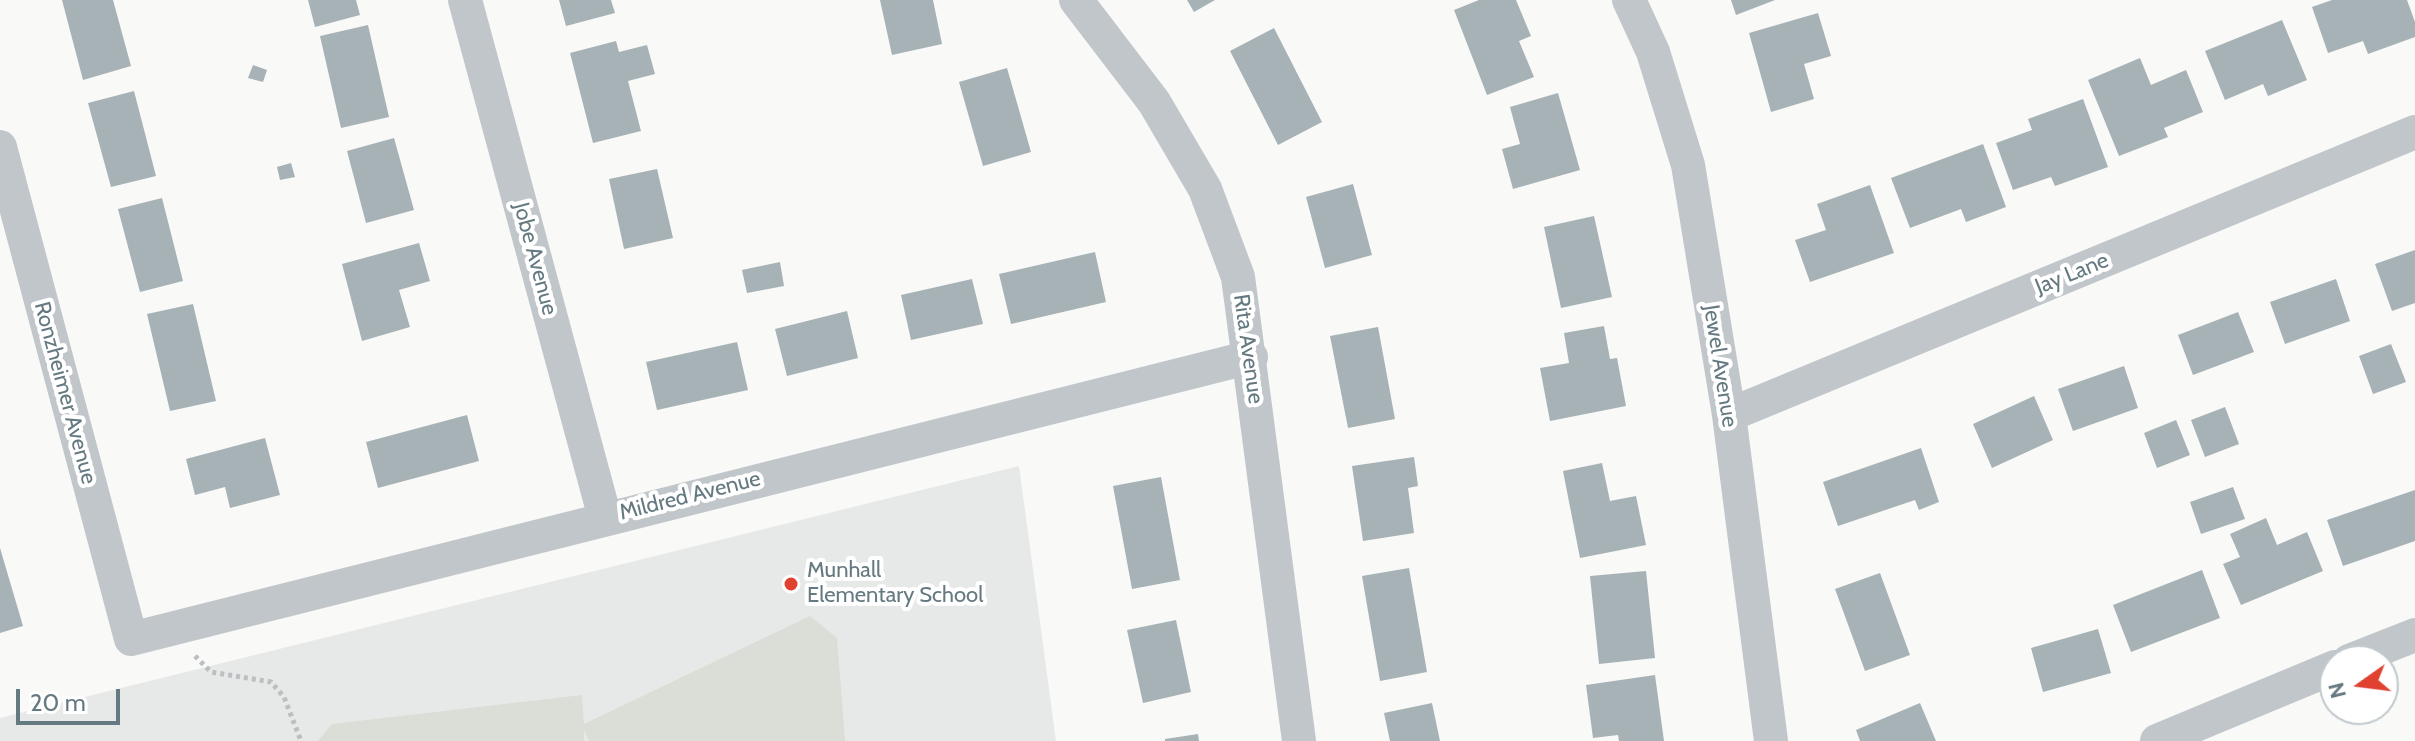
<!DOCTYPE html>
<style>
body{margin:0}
#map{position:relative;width:2415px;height:741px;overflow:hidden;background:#f9f9f7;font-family:Cabin,sans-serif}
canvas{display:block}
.north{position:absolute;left:2319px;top:645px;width:80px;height:80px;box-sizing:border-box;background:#fff;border:2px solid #c1c9cd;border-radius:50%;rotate:256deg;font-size:22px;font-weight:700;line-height:32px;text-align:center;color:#657981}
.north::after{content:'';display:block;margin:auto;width:28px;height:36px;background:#e04131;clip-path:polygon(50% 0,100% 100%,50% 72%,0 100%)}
.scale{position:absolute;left:16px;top:689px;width:104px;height:36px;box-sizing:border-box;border:4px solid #657981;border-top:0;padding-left:10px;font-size:24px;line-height:28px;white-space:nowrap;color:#657981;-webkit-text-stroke:6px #fff;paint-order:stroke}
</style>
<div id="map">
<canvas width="2415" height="741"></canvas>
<div class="north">N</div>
<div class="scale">20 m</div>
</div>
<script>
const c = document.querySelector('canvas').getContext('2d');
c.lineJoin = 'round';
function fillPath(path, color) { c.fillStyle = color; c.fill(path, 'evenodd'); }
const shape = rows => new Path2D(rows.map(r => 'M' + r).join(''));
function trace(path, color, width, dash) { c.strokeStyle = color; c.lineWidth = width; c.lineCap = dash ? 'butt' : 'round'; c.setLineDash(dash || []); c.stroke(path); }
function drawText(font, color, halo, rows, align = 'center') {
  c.font = font + ' Cabin,sans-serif'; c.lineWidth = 8; c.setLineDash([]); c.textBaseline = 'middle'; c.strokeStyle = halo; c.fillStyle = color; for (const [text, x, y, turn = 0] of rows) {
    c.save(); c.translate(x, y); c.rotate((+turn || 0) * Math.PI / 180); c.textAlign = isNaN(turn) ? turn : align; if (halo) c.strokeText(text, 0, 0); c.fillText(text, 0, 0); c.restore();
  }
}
fillPath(shape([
 [1019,466,1056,741,0,741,0,718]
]), '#e7e9e8');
fillPath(shape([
 [810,616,837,638,845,741,589,741,584,730,584,741,318,741,332,724,582,695,584,724]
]), '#daded6');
fillPath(shape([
 [62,0,113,0,131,66,83,80],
 [308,0,356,0,360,15,315,27],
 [559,0,611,0,615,13,566,26],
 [880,0,933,0,942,44,892,55],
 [1187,0,1215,0,1194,12],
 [1479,0,1516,0,1531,36,1519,41,1534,77,1487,95,1454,10],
 [1731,0,1775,0,1736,15],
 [2332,0,2407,0,2415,22,2415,37,2368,54,2363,41,2328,53,2312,7],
 [1818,13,1831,56,1804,64,1814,99,1771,112,1749,33],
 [2282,20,2307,80,2268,96,2263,84,2225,100,2205,51],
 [368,25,389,117,341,128,320,36],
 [1274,28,1322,122,1278,145,1230,51],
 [616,41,619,52,647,45,655,74,628,81,641,131,593,143,570,53],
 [2140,58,2151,85,2186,70,2203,112,2164,128,2168,137,2119,156,2088,80],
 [253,65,267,70,263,82,248,78],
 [1007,68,1031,152,983,166,959,82],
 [134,91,156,176,111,187,88,103],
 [1558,93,1580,170,1513,189,1502,149,1520,144,1510,107],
 [2083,99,2108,167,2055,186,2051,177,2013,190,1996,143,2032,130,2028,119],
 [394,138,414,210,366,223,347,151],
 [1983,144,2006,207,1966,222,1961,209,1910,228,1891,178],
 [291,163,295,177,280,180,277,167],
 [657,169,673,238,624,249,609,179],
 [1353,184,1372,255,1325,268,1306,197],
 [1870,185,1894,253,1810,282,1795,240,1826,230,1817,204],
 [162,198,183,281,140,292,118,209],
 [1594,216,1612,297,1561,308,1544,227],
 [419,243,430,281,399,290,410,327,362,341,342,264],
 [2415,250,2415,303,2392,311,2375,264],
 [1095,252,1106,302,1011,324,999,274],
 [780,262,784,286,747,293,742,270],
 [972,279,983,324,911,340,901,295],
 [2336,279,2350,321,2285,344,2270,302],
 [193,304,216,401,170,411,147,314],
 [847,311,858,358,787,376,775,329],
 [2238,312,2254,352,2193,375,2178,335],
 [1604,326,1610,359,1617,358,1626,406,1550,421,1540,368,1569,363,1564,333],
 [1378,327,1395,419,1348,428,1330,336],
 [737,342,748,390,657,410,646,362],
 [2391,344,2406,382,2373,394,2359,356],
 [2124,366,2138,408,2073,431,2058,389],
 [2034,396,2053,440,1992,468,1973,424],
 [2225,407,2239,444,2205,457,2191,420],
 [467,415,479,461,378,488,366,442],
 [2176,420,2190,455,2157,468,2144,433],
 [265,438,280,495,230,508,225,487,195,495,186,459],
 [1921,448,1939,502,1919,510,1915,500,1838,526,1823,482],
 [1414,457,1418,486,1408,488,1414,533,1363,541,1352,466],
 [1602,463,1610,501,1636,496,1646,545,1580,558,1563,471],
 [1161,477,1180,580,1132,589,1113,486],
 [2233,487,2245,519,2201,534,2190,502],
 [2415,490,2415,541,2343,566,2327,520],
 [2266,518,2277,545,2307,532,2323,571,2241,605,2223,564,2240,557,2230,534],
 [0,548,23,626,0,633],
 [1409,568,1427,672,1380,681,1362,576],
 [2202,570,2220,618,2131,652,2113,605],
 [1646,571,1655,658,1599,664,1590,576],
 [1880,573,1910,655,1865,671,1835,589],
 [1176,620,1191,692,1143,703,1127,630],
 [2098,629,2111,673,2043,692,2031,648],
 [1655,675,1664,741,1619,741,1618,735,1593,738,1586,685],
 [1432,703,1440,741,1390,741,1384,713],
 [1920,703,1936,741,1860,741,1856,730],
 [1198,734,1199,741,1165,741,1165,739]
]), '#a7b2b6');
trace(shape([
 [195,656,211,672,271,682,284,697,301,741]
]), '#bbbfc1', 5, [4, 4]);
trace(shape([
 [465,0,605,518],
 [1076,0,1154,102,1205,189,1238,277,1299,741],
 [1629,0,1653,52,1688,165,1729,415,1771,741],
 [0,147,131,639,1251,357],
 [1729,415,2415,132],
 [2349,661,2415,635],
 [2157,741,2335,667]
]), '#c0c6c9', 34);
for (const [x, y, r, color] of [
 [791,584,8,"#e04131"]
]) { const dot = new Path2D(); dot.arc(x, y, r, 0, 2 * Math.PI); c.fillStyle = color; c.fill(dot); trace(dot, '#fff', 3); }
drawText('22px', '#657981', '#fff', [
 ["Jobe Avenue",535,259,75],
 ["Jay Lane",2072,274,-22],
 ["Rita Avenue",1248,349,82],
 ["Jewel Avenue",1720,366,81],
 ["Ronzheimer Avenue",65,393,75],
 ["Mildred Avenue",690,496,-14]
]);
drawText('22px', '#657981', '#fff', [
 ["Munhall",807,571],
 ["Elementary School",807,596]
], 'left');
</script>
